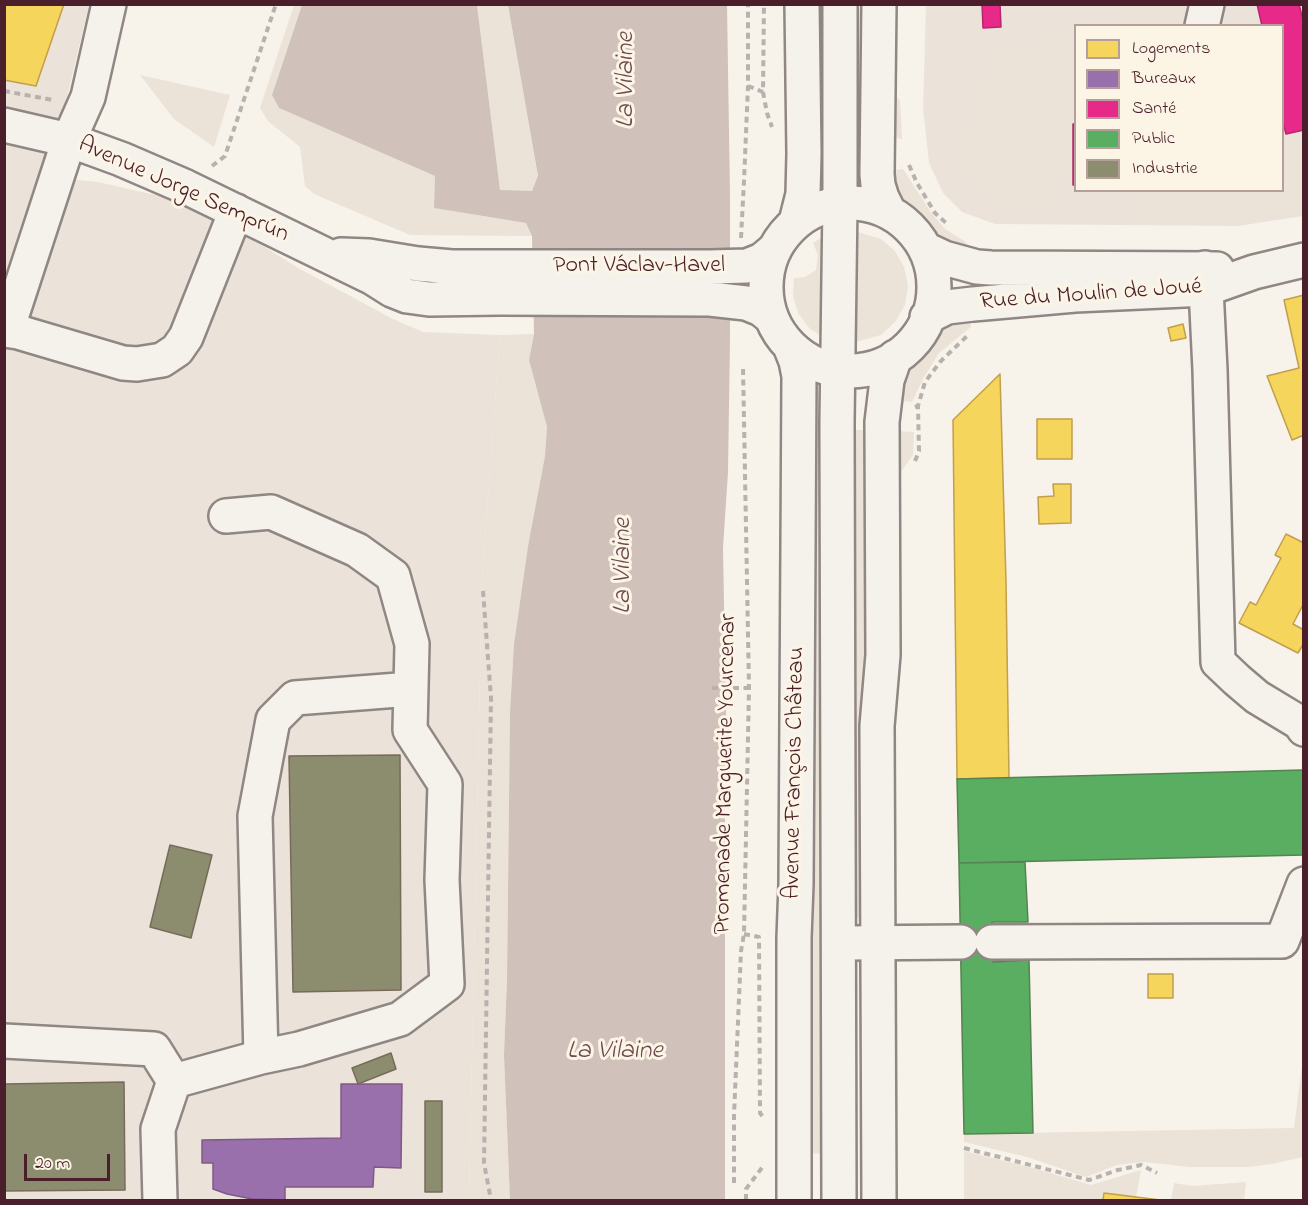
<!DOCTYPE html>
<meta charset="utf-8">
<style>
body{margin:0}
#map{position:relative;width:1308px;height:1205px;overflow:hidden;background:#f7f3ea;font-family:"Indie Flower",sans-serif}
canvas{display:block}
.frame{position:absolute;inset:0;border:6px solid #4a1f2b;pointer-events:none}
.legend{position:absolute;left:1074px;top:24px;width:210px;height:168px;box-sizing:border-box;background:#fcf5e5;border:2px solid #b59f9b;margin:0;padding:8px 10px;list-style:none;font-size:18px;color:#4a1f2b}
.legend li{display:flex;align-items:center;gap:12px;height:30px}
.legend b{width:30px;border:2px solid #b59f9b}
.scale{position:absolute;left:24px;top:1154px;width:86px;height:27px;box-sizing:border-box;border:3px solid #4a1f2b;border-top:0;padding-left:8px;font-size:18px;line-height:21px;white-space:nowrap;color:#4a1f2b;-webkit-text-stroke:4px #fcf5e5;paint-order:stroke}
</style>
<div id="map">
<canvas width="1308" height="1205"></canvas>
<div class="frame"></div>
<ul class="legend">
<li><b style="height:16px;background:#f6d55c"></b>Logements</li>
<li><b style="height:16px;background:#9970ab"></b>Bureaux</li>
<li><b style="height:16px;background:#e7298a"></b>Santé</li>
<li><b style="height:16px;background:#5aae61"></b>Public</li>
<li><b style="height:16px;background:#8c8c6e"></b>Industrie</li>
</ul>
<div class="scale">20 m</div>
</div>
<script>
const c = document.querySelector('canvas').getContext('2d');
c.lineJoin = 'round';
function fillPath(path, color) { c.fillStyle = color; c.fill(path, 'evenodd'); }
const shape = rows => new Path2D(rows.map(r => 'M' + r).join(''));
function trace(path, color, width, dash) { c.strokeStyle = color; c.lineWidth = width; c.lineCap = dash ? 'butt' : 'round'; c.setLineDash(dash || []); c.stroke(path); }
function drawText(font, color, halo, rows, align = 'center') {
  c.font = font + ' "Indie Flower",sans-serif'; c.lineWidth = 6; c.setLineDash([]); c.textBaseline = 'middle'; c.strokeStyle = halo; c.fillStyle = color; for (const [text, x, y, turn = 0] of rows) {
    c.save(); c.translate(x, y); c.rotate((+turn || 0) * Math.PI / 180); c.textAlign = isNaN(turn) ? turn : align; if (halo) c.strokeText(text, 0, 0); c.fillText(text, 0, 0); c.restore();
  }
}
fillPath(shape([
 [5,5,89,5,48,177,98,182,173,199,263,246,300,269,393,319,423,332,500,335,482,579,469,1200,5,1200],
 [926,5,1303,5,1303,216,1238,226,995,224,962,212,943,193,929,163,923,108],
 [1076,26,1282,26,1282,190,1076,190]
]), '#ebe3d9');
fillPath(shape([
 [294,5,302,5,272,95,279,108,435,176,434,208,526,223,532,236,410,235,314,194,305,186,300,147,268,121,260,108],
 [477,5,508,5,538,177,532,191,500,191],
 [818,5,827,5,829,137,819,137],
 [1123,5,1195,5,1189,26,1124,25],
 [857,8,868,10,866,139,855,139],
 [1075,37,1075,119,1068,120,1064,190,1053,190,1047,214,1029,215,1015,214,1003,210,987,200,977,190,968,179,961,153,964,132,996,44],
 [140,75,230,95,214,147,174,119],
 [887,85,900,101,902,139,888,136],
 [1303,143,1303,210,1225,222,1144,225,1144,191,1282,190,1283,149],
 [903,169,930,211,945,229,966,242,970,250,948,245,935,237,925,224,898,197,887,171],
 [855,231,881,239,895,251,904,267,908,286,905,305,895,322,881,335,852,343],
 [827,234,823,337,810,329,798,313,793,295,794,278,805,277,816,270,818,255,813,243],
 [968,311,971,327,939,353,924,377,912,402,893,400,900,369,924,347,938,327],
 [534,334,529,360,547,427,545,456,528,546,514,644,510,712,507,979,504,1055,510,1199,469,1200,482,579,500,335],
 [824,430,825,1154,809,1153,808,431],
 [851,430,868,430,869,918,853,917],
 [895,431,914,432,913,455,895,480],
 [1303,1058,1303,1157,1272,1164,1248,1167,1190,1167,1144,1162,1117,1165,1086,1177,1027,1157,964,1142,964,1134,1294,1128],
 [964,1151,1033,1168,1091,1185,1141,1170,1136,1197,1104,1193,1103,1200,964,1200],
 [1246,1182,1244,1200,1171,1200,1174,1183,1192,1186]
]), '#ebe2d8');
fillPath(shape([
 [302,5,477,5,500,190,532,191,538,176,508,5,727,5,730,196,730,338,728,472,723,548,726,716,725,741,725,1200,510,1200,504,1055,507,979,510,712,514,644,528,546,545,456,547,427,529,360,534,334,532,236,526,223,434,208,435,176,279,108,272,95]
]), '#d0c1ba');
const homes = shape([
 [4,4,64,4,36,86,4,80,4,4],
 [1304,295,1304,435,1292,440,1267,376,1299,368,1284,300,1304,295],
 [1183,324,1186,338,1171,341,1168,328,1183,324],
 [1000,374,1006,582,1009,778,957,779,953,420,1000,374],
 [1037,419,1072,419,1072,459,1037,459,1037,419],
 [1053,484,1071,484,1071,523,1039,524,1038,497,1054,496,1053,484],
 [1286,534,1304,543,1304,603,1293,624,1304,630,1304,643,1298,653,1239,623,1250,602,1256,605,1281,558,1275,555,1286,534],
 [1148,974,1173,974,1173,998,1148,998,1148,974],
 [1104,1193,1160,1200,1103,1200,1104,1193]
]);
fillPath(homes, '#f6d55c');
trace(homes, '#c29e4d', 1.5);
const offices = shape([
 [341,1084,402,1084,401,1168,374,1167,373,1187,285,1187,285,1200,252,1199,227,1194,213,1189,213,1163,202,1163,202,1140,341,1138,341,1084]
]);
fillPath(offices, '#9970ab');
trace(offices, '#815885', 1.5);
const health = shape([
 [982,4,1000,4,1001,27,983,28,982,4],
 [1257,4,1299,4,1304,24,1304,130,1286,134,1282,119,1282,26,1262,26,1257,4],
 [1073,124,1076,124,1076,185,1073,185,1073,124]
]);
fillPath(health, '#e7298a');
trace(health, '#b8266e', 1.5);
const public = shape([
 [1303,770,1304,855,959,863,957,779,1303,770],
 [1025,862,1028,922,992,922,993,962,1029,960,1033,1133,964,1134,959,863,1025,862]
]);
fillPath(public, '#5aae61');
trace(public, '#558351', 1.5);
const industry = shape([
 [400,755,401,990,293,992,289,756,400,755],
 [170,845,212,855,191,938,150,927,170,845],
 [391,1053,396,1069,358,1084,352,1068,391,1053],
 [124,1082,125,1190,4,1191,4,1084,124,1082],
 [425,1101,442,1101,442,1192,425,1192,425,1101]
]);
fillPath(industry, '#8c8c6e');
trace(industry, '#786b5a', 1.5);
const minor = shape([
 [1202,26,1207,4],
 [4,125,69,140,121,159,186,187,373,278,392,290,407,296,429,299,500,298,710,299,746,303,761,309,771,317],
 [341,255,369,256,418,264,452,267,710,267,747,266,762,260,774,250],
 [1205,268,1210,370,1218,662,1237,680,1257,697,1300,723,1304,729],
 [4,330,18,332,123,363,137,364,162,360,177,350,186,337,236,211],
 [7,330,69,140,88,97,109,4],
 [992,942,1282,941,1304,884],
 [849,943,961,942],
 [4,1041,154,1049,174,1081],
 [261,1057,255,816,273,720,295,698,411,689],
 [160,1200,158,1129,174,1081,261,1057,299,1049,400,1019,447,984,442,880,445,784,410,730,412,644,393,576,357,550,271,512,226,516],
 [839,1200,837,422,840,203,840,4]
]);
const major = shape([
 [879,4,877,174,878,185,882,198,889,212],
 '766 287a84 84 0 1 1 168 0a84 84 0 1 1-168 0Z',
 [796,222,803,194,804,154,802,4],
 [925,249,944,258,977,267,991,268,1217,269],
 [927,317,947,307,973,304,1075,295,1206,289,1254,272,1304,260],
 [790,346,796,361,799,376,796,884,794,938,794,1200],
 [879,1200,877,726,883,655,882,422,887,380,895,357]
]);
trace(minor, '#908684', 38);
trace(major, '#908684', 38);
trace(shape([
 [748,86,763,92,764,4],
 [4,91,53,100],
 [763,92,767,113,772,127],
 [909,165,917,183,935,213,946,223],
 [212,166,225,156,276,4],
 [741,238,744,181,748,86,748,4],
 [915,407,918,406,925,382,940,362,967,336],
 [915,461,919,451,918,407],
 [483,591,491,698,484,1163,491,1200],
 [712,688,749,688],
 [744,934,759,937,760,1113,764,1118],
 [964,1148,1089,1180,1118,1170,1141,1165,1157,1173],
 [734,1183,734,1116,741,951,744,934,749,688,743,367],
 [746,1200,746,1189,764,1165]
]), '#b8b1ae', 4, [6, 4.5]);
trace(minor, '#f5f2ec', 33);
trace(major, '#f5f2ec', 33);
drawText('24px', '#4a1f2b', '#fcf5e5', [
 ["Avenue Jorge Semprún",183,191,24],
 ["Pont Václav-Havel",639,267],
 ["Rue du Moulin de Joué",1091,296,-4],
 ["Avenue François Château",796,773,-89],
 ["Promenade Marguerite Yourcenar",727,774,-89]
]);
drawText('italic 26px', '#6d4950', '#fcf5e5', [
 ["La Vilaine",628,80,-90],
 ["La Vilaine",625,566,-90],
 ["La Vilaine",615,1053]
]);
</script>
